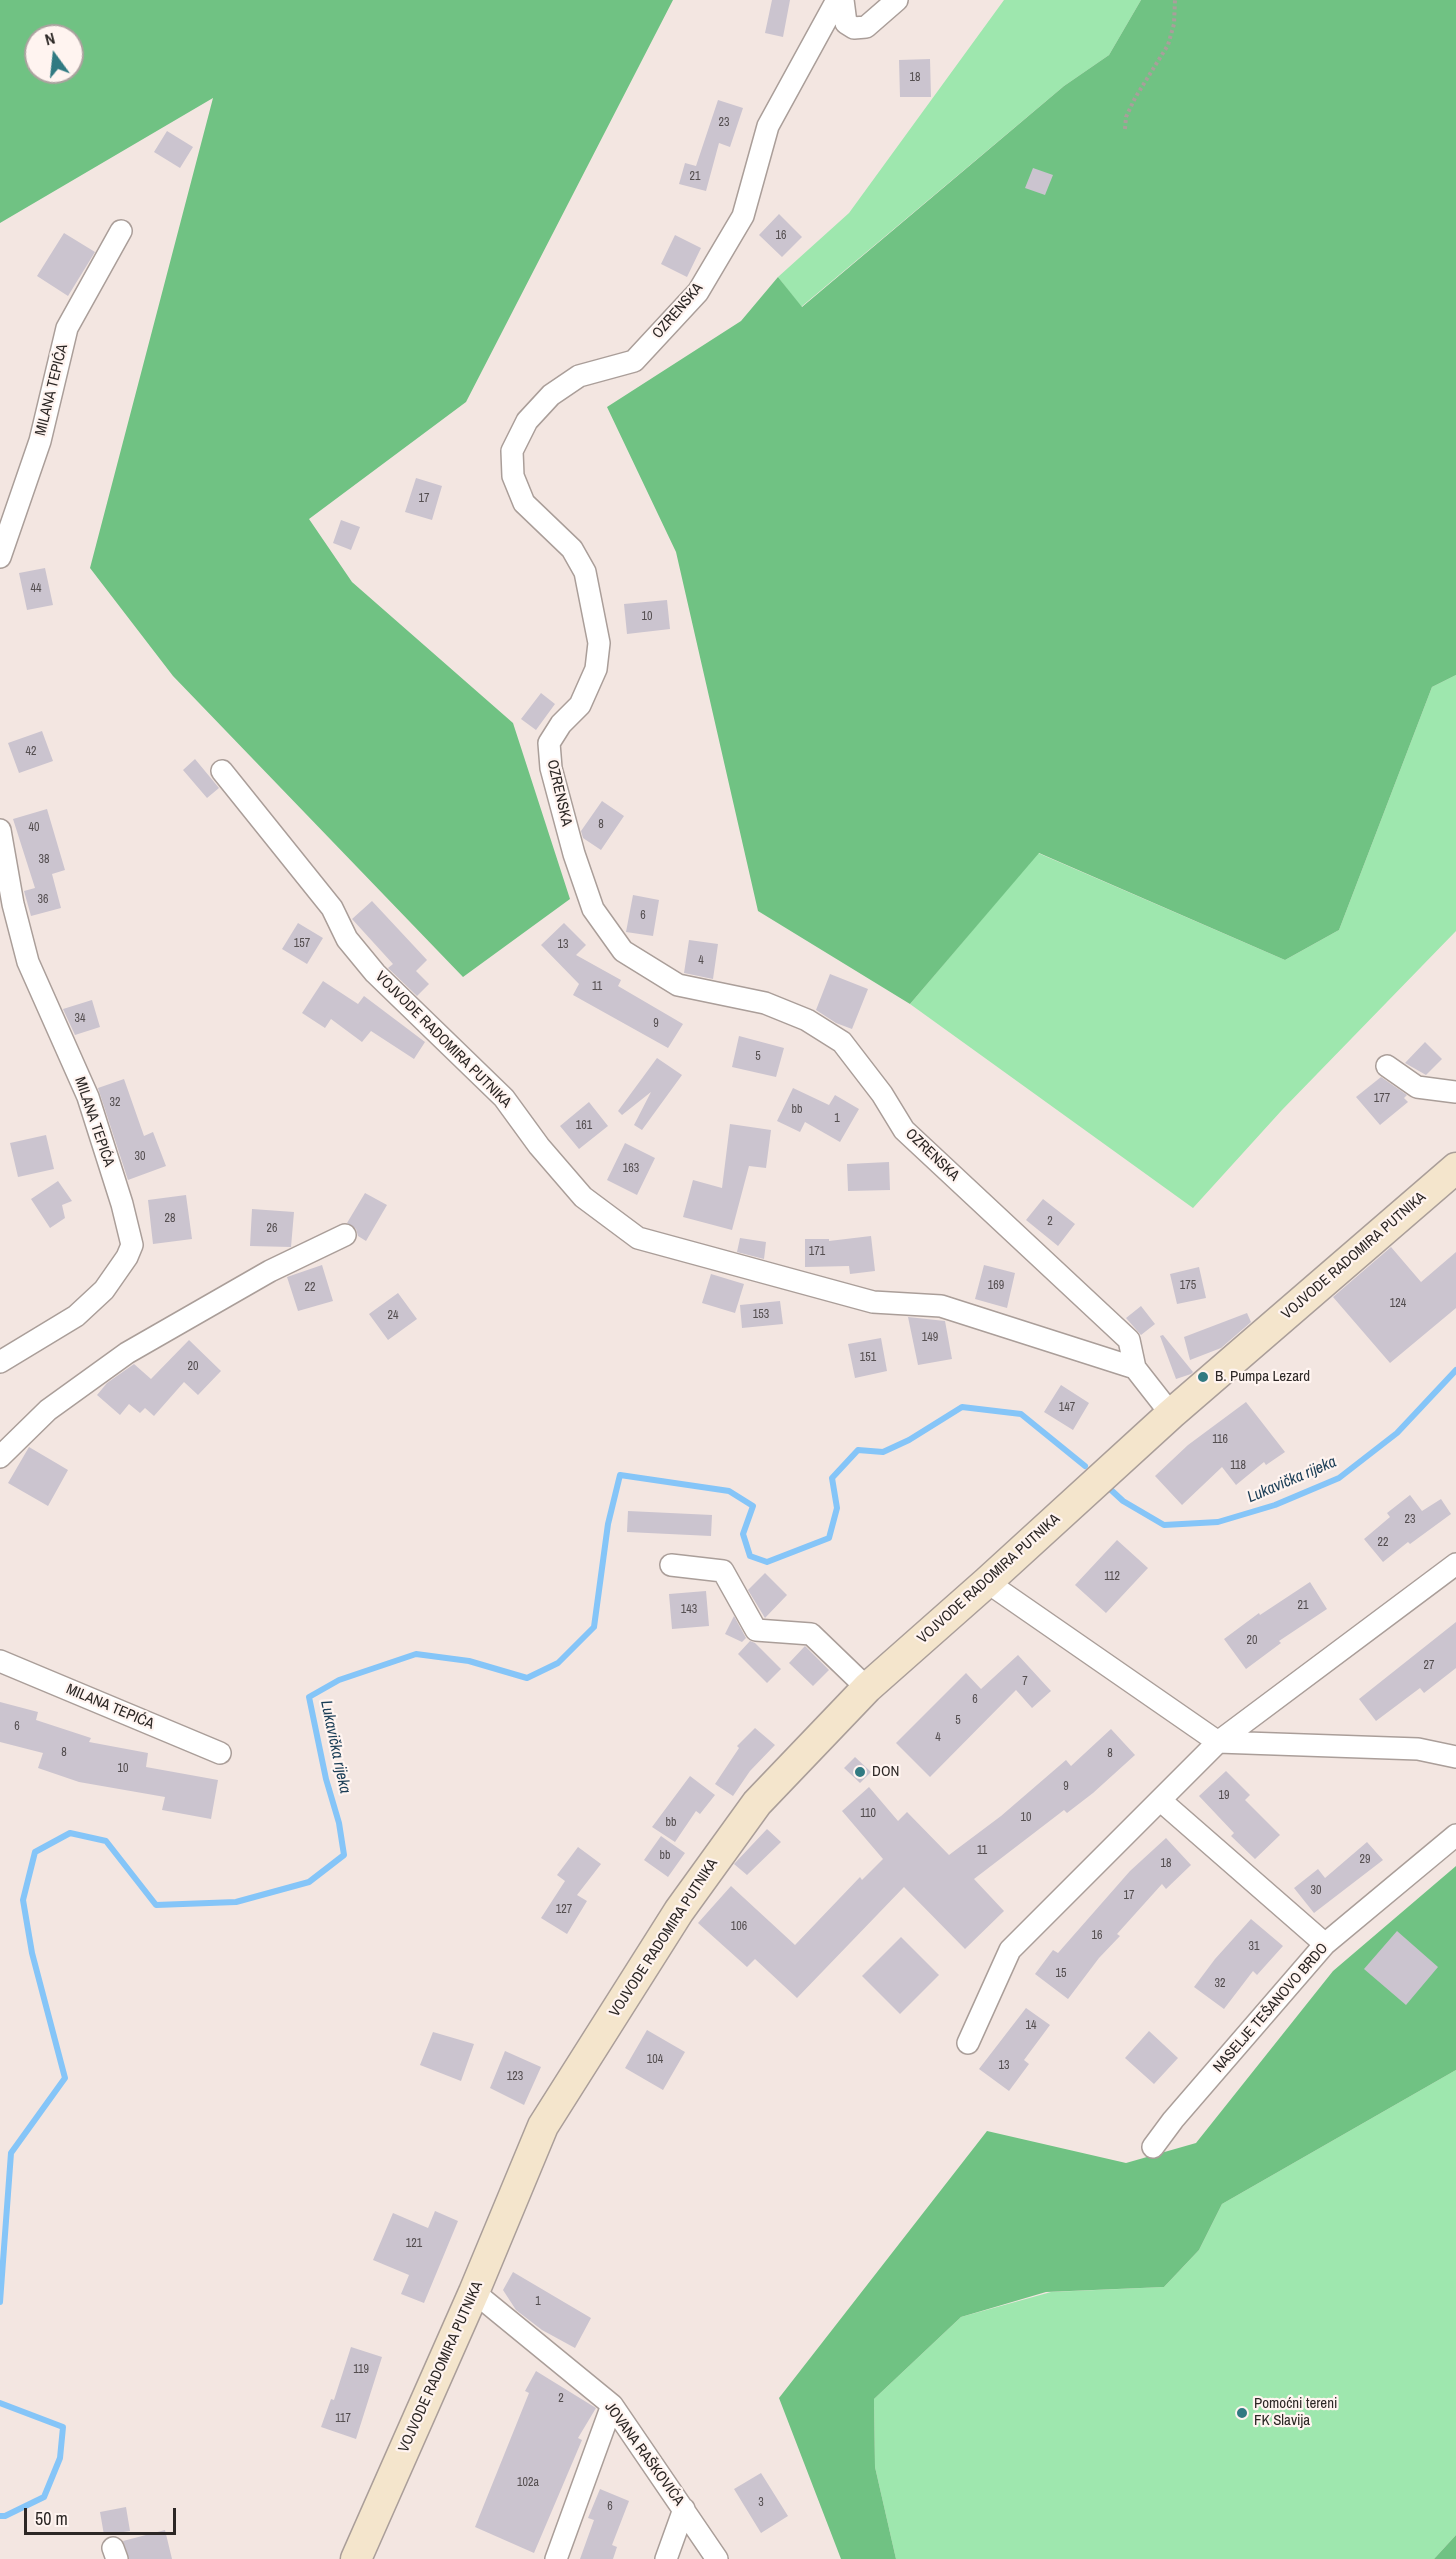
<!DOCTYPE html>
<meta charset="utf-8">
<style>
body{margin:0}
#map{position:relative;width:1456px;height:2559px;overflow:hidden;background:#f3e6e1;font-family:"Archivo Narrow",sans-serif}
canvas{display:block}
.north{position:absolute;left:24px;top:24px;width:60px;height:60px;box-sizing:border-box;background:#fff4f0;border:2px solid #aba29f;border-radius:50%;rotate:345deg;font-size:16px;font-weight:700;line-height:24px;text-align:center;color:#2c2725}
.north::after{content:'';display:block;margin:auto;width:21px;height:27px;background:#317a82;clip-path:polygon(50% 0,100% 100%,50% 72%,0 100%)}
.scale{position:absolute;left:24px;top:2508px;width:152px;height:27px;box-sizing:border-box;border:3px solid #2c2725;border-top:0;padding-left:8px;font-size:18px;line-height:21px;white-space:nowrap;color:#2c2725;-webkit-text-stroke:4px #fff4f0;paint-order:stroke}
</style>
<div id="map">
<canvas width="1456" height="2559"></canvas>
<div class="north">N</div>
<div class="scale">50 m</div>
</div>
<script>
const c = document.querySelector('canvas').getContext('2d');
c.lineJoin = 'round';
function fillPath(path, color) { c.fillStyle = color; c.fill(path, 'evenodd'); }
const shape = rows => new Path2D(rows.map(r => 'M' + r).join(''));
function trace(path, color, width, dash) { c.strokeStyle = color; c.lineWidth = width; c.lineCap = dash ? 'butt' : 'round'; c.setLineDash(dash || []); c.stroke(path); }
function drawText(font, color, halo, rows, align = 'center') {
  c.font = font + ' "Archivo Narrow",sans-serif'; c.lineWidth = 4.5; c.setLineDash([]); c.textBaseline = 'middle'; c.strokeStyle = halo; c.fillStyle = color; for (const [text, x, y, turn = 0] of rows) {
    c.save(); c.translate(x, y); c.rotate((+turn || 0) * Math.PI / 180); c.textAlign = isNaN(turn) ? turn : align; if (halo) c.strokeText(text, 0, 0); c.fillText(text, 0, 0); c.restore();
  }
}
fillPath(shape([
 [1004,0,1141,0,1109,55,1064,86,801,307,778,277,849,213],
 [1456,675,1456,931,1282,1110,1193,1208,910,1004,1038,853,1285,960,1339,930,1432,687],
 [1456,2070,1456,2535,1434,2559,896,2559,875,2467,874,2399,961,2317,1051,2292,1164,2287,1199,2250,1222,2204]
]), '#9ee7ae');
fillPath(shape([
 [0,0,673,0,466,402,309,519,352,582,513,723,570,899,463,977,173,676,90,568,213,98,0,223],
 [36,36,72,36,72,72,36,72],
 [1141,0,1456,0,1456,675,1432,687,1339,930,1285,960,1039,853,910,1004,758,911,676,552,607,407,741,321,778,277,802,307,1064,86,1109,55],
 [1456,1866,1456,2070,1222,2204,1199,2250,1164,2287,1046,2292,961,2317,874,2399,875,2467,896,2559,841,2559,779,2398,987,2131,1126,2163,1196,2143,1333,1971],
 [1456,2535,1456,2559,1434,2559]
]), '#70c283');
trace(shape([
 [1110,1489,1123,1501,1164,1525,1218,1522,1275,1505,1339,1478,1397,1433,1456,1370],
 [0,2302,11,2153,65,2078,32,1953,23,1900,35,1852,70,1833,106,1841,156,1905,236,1902,309,1882,344,1855,339,1823,326,1779,309,1697,339,1680,416,1654,469,1661,527,1678,558,1663,594,1627,608,1524,620,1475,729,1491,753,1506,743,1534,750,1556,767,1562,829,1538,837,1508,832,1478,858,1450,883,1452,909,1440,962,1407,1021,1414,1085,1466],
 [0,2403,63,2427,60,2458,44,2497,5,2516,0,2516]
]), '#85c5f8', 6);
fillPath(shape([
 [772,0,790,0,783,37,765,33],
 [930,59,931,97,900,97,899,60],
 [718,100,743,108,730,147,719,143,706,191,679,184,685,163,696,166],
 [167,131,193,147,180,168,154,152],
 [1033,168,1053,175,1045,195,1025,188],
 [779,214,802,237,782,257,759,235],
 [64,233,95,252,68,296,37,276],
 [675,235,701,248,687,277,661,264],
 [416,478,442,486,432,520,405,512],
 [341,520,360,527,351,550,333,543],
 [45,568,53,605,27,610,19,573],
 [667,600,670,629,627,634,624,604],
 [541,693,555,704,536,730,521,719],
 [42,731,53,761,19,773,8,743],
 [195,759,219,788,207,798,183,770],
 [602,801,624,816,601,850,583,838,581,831],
 [47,809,65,870,52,874,61,908,31,916,24,891,35,888,13,819],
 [633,895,659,900,653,936,626,932],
 [372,901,427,960,416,971,429,984,417,996,388,968,393,964,352,919],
 [298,923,323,938,307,964,282,949],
 [564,923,586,945,576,955,621,980,618,986,683,1024,668,1048,573,995,579,984,541,945],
 [689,940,718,944,713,979,684,973],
 [830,974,868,989,852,1029,836,1023,816,1010],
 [323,981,358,1004,364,996,425,1042,414,1059,371,1031,362,1042,331,1019,325,1028,302,1013],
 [92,1000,100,1027,75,1035,63,1009],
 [739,1036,784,1048,776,1077,732,1067],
 [1425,1042,1442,1059,1426,1075,1405,1063],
 [657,1058,682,1075,642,1130,634,1125,651,1092,622,1115,618,1111],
 [1381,1077,1407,1095,1404,1098,1408,1102,1380,1125,1356,1097],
 [124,1079,144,1136,153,1132,166,1166,128,1180,98,1088],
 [793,1088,829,1105,835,1095,859,1109,840,1142,805,1122,800,1132,777,1121],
 [589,1102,608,1126,579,1149,560,1126],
 [730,1124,771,1130,766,1168,749,1166,732,1230,683,1217,693,1180,722,1188],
 [46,1135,54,1169,18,1177,10,1143],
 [625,1143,655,1158,637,1195,607,1180],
 [889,1162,890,1190,848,1191,847,1164],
 [58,1181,72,1201,62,1205,65,1218,50,1228,31,1199],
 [365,1193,387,1205,366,1241,358,1236,356,1229,347,1223],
 [186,1195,192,1239,153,1244,148,1200],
 [1043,1199,1075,1224,1058,1246,1026,1220],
 [252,1209,294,1212,291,1247,250,1246],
 [871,1236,875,1271,850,1274,849,1266,805,1267,805,1239,829,1239,829,1241],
 [740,1238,766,1242,764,1259,737,1252],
 [1391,1247,1421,1282,1456,1252,1456,1308,1390,1363,1333,1297],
 [322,1265,333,1301,298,1311,287,1277],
 [984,1265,1015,1273,1007,1308,975,1299],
 [1199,1267,1206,1298,1177,1304,1170,1274],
 [711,1274,744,1284,735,1313,702,1303],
 [398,1293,417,1319,388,1340,369,1314],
 [780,1301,783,1324,742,1328,740,1305],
 [1141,1306,1155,1324,1141,1335,1126,1318],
 [1247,1313,1251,1322,1221,1348,1190,1360,1184,1337],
 [908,1317,945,1321,952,1359,918,1365],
 [1163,1335,1193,1372,1191,1374,1176,1379,1160,1336],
 [881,1338,887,1371,855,1378,848,1344],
 [189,1340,221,1371,198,1395,184,1382,154,1416,145,1408,140,1413,129,1404,120,1415,97,1395,107,1383,134,1364,151,1379],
 [1061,1385,1089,1403,1073,1430,1044,1412],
 [1246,1402,1285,1452,1266,1465,1264,1462,1236,1485,1222,1467,1182,1505,1155,1476,1188,1445],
 [29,1447,68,1470,48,1506,8,1483],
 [1410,1495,1422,1511,1441,1499,1451,1514,1410,1544,1408,1542,1383,1562,1364,1539,1390,1517,1387,1513],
 [628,1511,712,1515,711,1536,627,1532],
 [1117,1540,1148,1568,1106,1613,1075,1585],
 [765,1573,787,1595,765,1618,748,1590],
 [1310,1582,1327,1609,1279,1641,1281,1643,1246,1669,1224,1639,1259,1613,1260,1615],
 [706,1591,709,1626,672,1629,669,1594],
 [734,1616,746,1638,742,1642,725,1634],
 [1456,1622,1456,1668,1424,1693,1420,1688,1376,1721,1359,1699],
 [750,1641,755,1643,781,1669,767,1683,738,1654],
 [805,1646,829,1670,813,1686,789,1663],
 [1018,1655,1051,1691,1032,1708,1016,1690,930,1777,896,1743,966,1673,981,1689],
 [0,1702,38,1712,36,1720,91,1738,89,1742,148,1753,146,1767,218,1780,211,1819,162,1810,165,1797,79,1782,38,1768,43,1753,0,1742],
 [755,1728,775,1745,750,1771,733,1796,715,1784,739,1748,737,1746],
 [1111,1729,1135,1755,1093,1793,1067,1813,1064,1810,974,1879,1004,1911,965,1949,904,1887,797,1998,755,1959,747,1967,698,1923,731,1886,795,1945,860,1877,862,1880,883,1859,842,1811,869,1787,898,1821,907,1812,949,1855,1001,1816,1066,1760,1071,1766],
 [855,1757,871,1772,860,1783,844,1768],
 [1226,1771,1250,1795,1245,1800,1280,1835,1255,1859,1231,1836,1234,1833,1199,1796],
 [690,1776,715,1795,700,1814,696,1811,675,1842,652,1827],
 [767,1829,781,1842,747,1875,734,1864],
 [661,1836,685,1853,668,1877,644,1860],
 [1166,1838,1191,1865,1166,1889,1162,1884,1117,1934,1120,1936,1099,1958,1068,1999,1035,1974,1053,1950,1058,1953,1130,1871],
 [1367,1842,1383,1860,1314,1913,1294,1888,1318,1869,1325,1878],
 [578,1847,601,1864,577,1895,587,1901,567,1934,541,1918,565,1881,557,1875],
 [1251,1919,1283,1946,1257,1975,1253,1971,1224,2009,1194,1987,1215,1959],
 [1397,1931,1438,1967,1406,2005,1364,1969],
 [901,1937,939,1975,900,2014,862,1976],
 [1026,2008,1050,2025,1024,2060,1029,2064,1009,2091,979,2069],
 [647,2030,685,2052,663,2090,625,2068],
 [1149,2031,1178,2058,1154,2084,1125,2058],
 [433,2032,474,2044,461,2081,420,2065],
 [505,2051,541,2067,524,2105,490,2088],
 [435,2211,458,2221,424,2303,401,2294,409,2275,373,2260,393,2213,428,2228],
 [513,2272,591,2318,575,2348,542,2330,516,2310,503,2290],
 [351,2347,382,2357,356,2439,321,2427,331,2399,334,2400],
 [536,2371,596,2408,578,2438,582,2440,534,2553,475,2527,529,2393,525,2391],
 [761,2473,788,2516,761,2533,734,2489],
 [600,2489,629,2501,612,2545,617,2547,613,2559,580,2559,594,2520,588,2518],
 [126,2507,130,2531,104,2535,100,2512],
 [165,2530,172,2559,129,2559,123,2541]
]), '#cbc4cf');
const minor = shape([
 [837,0,768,126,743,216,698,292,634,361,579,376,551,395,527,421,512,451,513,476,524,503,572,549,585,572,599,643,596,669,580,705,561,724,549,743,551,768,574,854,593,909,623,951,678,985,765,1003,807,1020,842,1042,882,1094,904,1130,1129,1340,1135,1368],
 [843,0,846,23,854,28,866,27,897,0],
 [0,557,40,441,67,328,121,231],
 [222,771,332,908,347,939,375,973,504,1098,539,1146,583,1197,638,1238,873,1302,941,1306,1135,1368,1171,1414],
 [0,830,13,904,28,962,88,1097,122,1204,132,1245,127,1257,104,1290,76,1316,0,1362],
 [1387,1066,1417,1087,1456,1092],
 [0,1457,48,1410,127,1353,270,1271,345,1235],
 [671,1565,723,1571,756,1630,811,1634,867,1688],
 [987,1582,1218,1742,1456,1564],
 [0,1661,220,1753],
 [1160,1800,1325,1944],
 [968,2043,1010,1950,1218,1742,1418,1749,1456,1757],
 [1153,2147,1173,2120,1325,1944,1456,1835],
 [474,2292,612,2405,717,2559],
 [113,2548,117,2559],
 [556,2559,612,2405],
 [666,2559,684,2509]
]);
const secondary = shape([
 [356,2559,474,2292,543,2126,679,1911,757,1803,867,1688,987,1582,1171,1414,1456,1168]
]);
trace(minor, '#aa9e99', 24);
trace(secondary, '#aa9e99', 33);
trace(shape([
 [1125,129,1126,117,1135,98,1168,45,1174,24,1175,0]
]), '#a99f9b', 4, [3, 3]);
trace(minor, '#fff', 21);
trace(secondary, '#f4e5cc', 30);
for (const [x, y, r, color] of [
 [1203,1377,6,"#317a82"],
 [860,1772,6,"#317a82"],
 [1242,2413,6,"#317a82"]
]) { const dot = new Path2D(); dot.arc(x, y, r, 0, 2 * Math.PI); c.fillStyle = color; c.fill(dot); trace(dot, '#fff4f0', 2); }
drawText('12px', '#544e50', null, [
 ["18",915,78],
 ["23",724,123],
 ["21",695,177],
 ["16",781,236],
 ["17",424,499],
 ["44",36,589],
 ["10",647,617],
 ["42",31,752],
 ["8",601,825],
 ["40",34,828],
 ["38",44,860],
 ["36",43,900],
 ["6",643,916],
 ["157",302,944],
 ["13",563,945],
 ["4",701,961],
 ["11",597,987],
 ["34",80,1019],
 ["9",656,1024],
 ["5",758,1057],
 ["177",1382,1099],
 ["32",115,1103],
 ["bb",797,1110],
 ["1",837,1119],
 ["161",584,1126],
 ["30",140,1157],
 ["163",631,1169],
 ["28",170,1219],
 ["2",1050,1222],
 ["26",272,1229],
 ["171",817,1252],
 ["169",996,1286],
 ["175",1188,1286],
 ["22",310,1288],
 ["124",1398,1304],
 ["153",761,1315],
 ["24",393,1316],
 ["149",930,1338],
 ["151",868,1358],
 ["20",193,1367],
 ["147",1067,1408],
 ["116",1220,1440],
 ["118",1238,1466],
 ["23",1410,1520],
 ["22",1383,1543],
 ["112",1112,1577],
 ["21",1303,1606],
 ["143",689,1610],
 ["20",1252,1641],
 ["27",1429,1666],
 ["7",1025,1682],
 ["6",975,1700],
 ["5",958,1721],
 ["6",17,1727],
 ["4",938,1738],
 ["8",64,1753],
 ["8",1110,1754],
 ["10",123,1769],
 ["9",1066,1787],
 ["19",1224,1796],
 ["110",868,1814],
 ["10",1026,1818],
 ["bb",671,1823],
 ["11",982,1851],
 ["bb",665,1856],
 ["29",1365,1860],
 ["18",1166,1864],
 ["30",1316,1891],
 ["17",1129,1896],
 ["127",564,1910],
 ["106",739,1927],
 ["16",1097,1936],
 ["31",1254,1947],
 ["15",1061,1974],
 ["32",1220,1984],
 ["14",1031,2026],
 ["104",655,2060],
 ["13",1004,2066],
 ["123",515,2077],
 ["121",414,2244],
 ["1",538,2302],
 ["119",361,2370],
 ["2",561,2399],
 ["117",343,2419],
 ["102a",528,2483],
 ["3",761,2503],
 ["6",610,2507]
]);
drawText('15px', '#2c2725', '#fff4f0', [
 ["OZRENSKA",678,311,-49],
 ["MILANA TEPIĆA",52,390,-76],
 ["OZRENSKA",559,793,77],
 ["VOJVODE RADOMIRA PUTNIKA",443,1040,45],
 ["MILANA TEPIĆA",94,1122,71],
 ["OZRENSKA",932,1155,44],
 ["VOJVODE RADOMIRA PUTNIKA",1354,1256,-41],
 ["VOJVODE RADOMIRA PUTNIKA",989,1579,-42],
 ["MILANA TEPIĆA",110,1707,23],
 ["VOJVODE RADOMIRA PUTNIKA",664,1938,-57],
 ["NASELJE TEŠANOVO BRDO",1271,2008,-49],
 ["VOJVODE RADOMIRA PUTNIKA",441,2367,-66],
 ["JOVANA RAŠKOVIĆA",644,2454,54]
]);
drawText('15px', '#2c2725', '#fff4f0', [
 ["B. Pumpa Lezard",1215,1377],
 ["DON",872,1772],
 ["Pomoćni tereni",1254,2404],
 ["FK Slavija",1254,2421]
], 'left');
drawText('italic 16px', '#1a3d56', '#fff4f0', [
 ["Lukavička rijeka",1292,1480,-23],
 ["Lukavička rijeka",335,1747,78]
]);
</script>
